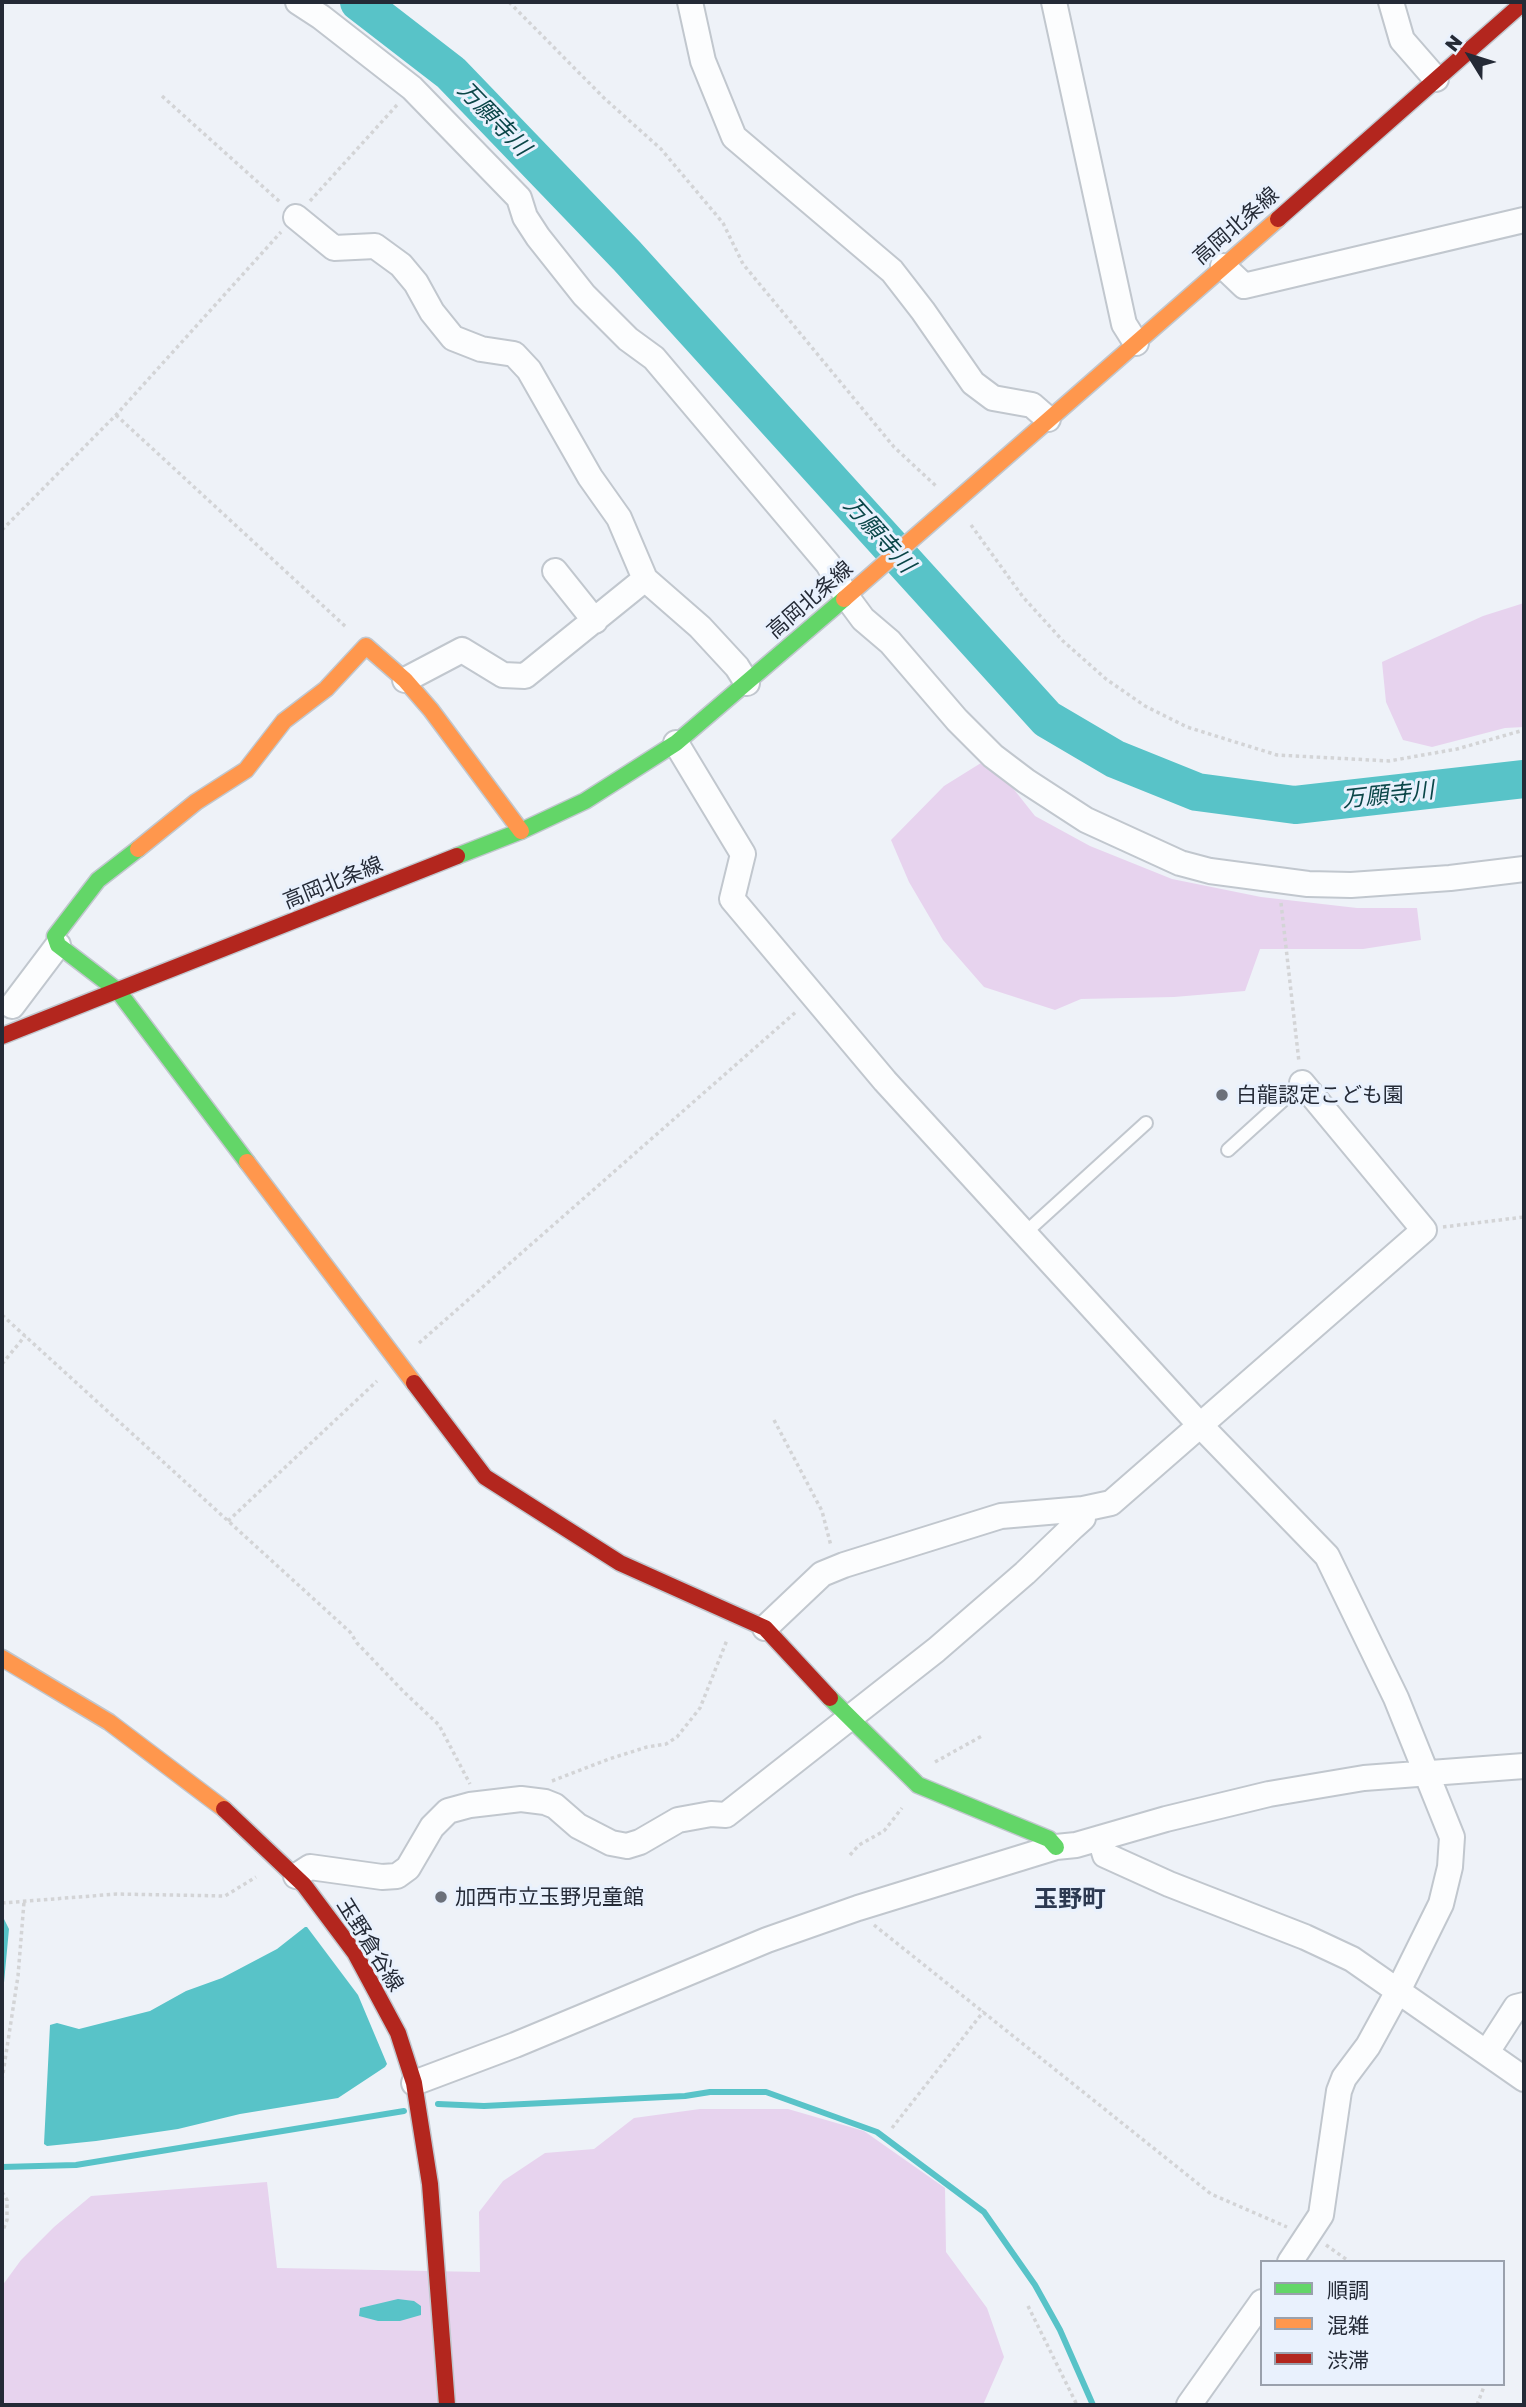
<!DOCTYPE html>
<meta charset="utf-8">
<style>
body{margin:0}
#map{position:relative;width:1526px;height:2407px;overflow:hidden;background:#eef2f8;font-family:"Golos Text","Noto Sans JP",sans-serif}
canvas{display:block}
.frame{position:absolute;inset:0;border:4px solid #242a36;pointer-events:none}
.legend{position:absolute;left:1260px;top:2260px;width:245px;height:126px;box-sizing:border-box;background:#e9f1fd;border:2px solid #9aa1ad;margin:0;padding:9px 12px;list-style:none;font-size:21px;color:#242a36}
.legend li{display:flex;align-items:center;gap:14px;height:35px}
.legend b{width:35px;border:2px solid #9aa1ad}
.north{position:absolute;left:1435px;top:21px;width:70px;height:70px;-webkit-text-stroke:5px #e9f1fd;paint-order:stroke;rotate:308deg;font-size:19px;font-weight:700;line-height:28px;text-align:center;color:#242a36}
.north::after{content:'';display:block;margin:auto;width:24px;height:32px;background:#242a36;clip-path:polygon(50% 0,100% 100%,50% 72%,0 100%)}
</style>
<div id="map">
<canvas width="1526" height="2407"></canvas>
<div class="frame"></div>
<ul class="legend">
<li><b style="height:9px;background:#63d668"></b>順調</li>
<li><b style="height:9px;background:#ff974d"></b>混雑</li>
<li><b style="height:9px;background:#b3261e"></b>渋滞</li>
</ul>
<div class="north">N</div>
</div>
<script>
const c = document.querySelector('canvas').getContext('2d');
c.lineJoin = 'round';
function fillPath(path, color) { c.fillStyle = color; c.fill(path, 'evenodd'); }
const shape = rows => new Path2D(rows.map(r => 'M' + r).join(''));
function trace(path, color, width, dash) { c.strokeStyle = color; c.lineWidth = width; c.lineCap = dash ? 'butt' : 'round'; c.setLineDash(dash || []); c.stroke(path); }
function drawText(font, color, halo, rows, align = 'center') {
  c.font = font + ' "Golos Text","Noto Sans JP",sans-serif'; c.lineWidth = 6; c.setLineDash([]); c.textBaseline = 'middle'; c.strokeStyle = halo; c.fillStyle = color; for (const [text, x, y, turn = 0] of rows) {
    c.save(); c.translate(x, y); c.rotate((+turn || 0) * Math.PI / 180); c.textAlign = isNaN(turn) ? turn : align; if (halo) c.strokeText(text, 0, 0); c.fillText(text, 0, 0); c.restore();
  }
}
fillPath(shape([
 [1524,603,1524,727,1505,728,1432,747,1403,740,1386,702,1382,662,1483,616],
 [989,758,1035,816,1090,846,1172,879,1261,897,1357,908,1417,908,1421,940,1363,949,1260,949,1245,991,1174,997,1081,999,1055,1010,984,987,943,940,909,882,891,840,944,786],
 [700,2109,788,2109,864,2131,945,2188,946,2252,987,2308,1004,2357,983,2405,2,2405,2,2286,21,2260,54,2227,91,2196,267,2182,277,2268,480,2272,479,2212,503,2181,545,2153,594,2149,634,2118]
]), '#e7d3ee');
fillPath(shape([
 [2,1915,9,1929,2,2004],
 [305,1927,307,1927,358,1995,387,2064,385,2067,338,2098,240,2114,178,2129,96,2141,47,2146,44,2144,50,2025,57,2023,79,2029,150,2011,186,1991,222,1978,277,1949],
 [398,2299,414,2301,421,2306,421,2315,400,2321,378,2321,359,2316,360,2308]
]), '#58c3c8');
trace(shape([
 [438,2104,484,2106,685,2096,710,2092,766,2092,877,2132,984,2212,1035,2285,1060,2330,1093,2405],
 [2,2167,76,2165,404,2111]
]), '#58c3c8', 6);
trace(shape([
 [359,2,451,73,627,256,1047,719,1115,759,1197,792,1295,805,1524,779]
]), '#58c3c8', 38);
const lane = shape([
 [1228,1150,1302,1083],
 [1025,1233,1146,1123]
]);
const street = shape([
 [298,2,321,17,412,88,519,198,525,217,538,237,584,295,628,339,654,358,828,564,846,596,863,619,890,642,957,720,993,756,1026,781,1086,820,1180,863,1210,871,1308,884,1351,885,1450,878,1524,869],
 [690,2,703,61,734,137,892,271,923,311,973,383,993,398,1032,405,1048,419],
 [1054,2,1124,324,1136,343],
 [1391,2,1402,40,1436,79],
 [296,217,334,248,375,246,401,265,416,283,432,312,453,338,481,349,514,354,529,370,590,477,619,518,645,579,700,627,737,667,747,683],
 [1223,266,1244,286,1524,220],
 [555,571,595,621],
 [405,680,462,650,503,675,525,676,645,579],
 [676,743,743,854,732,899,885,1081,1199,1424,1327,1556,1396,1698,1452,1837,1450,1867,1441,1904,1397,1993,1368,2046,1344,2078,1339,2091,1321,2215,1290,2262],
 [12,1006,58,945],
 [765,1628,822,1574,844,1565,1001,1516,1083,1509,1111,1503,1424,1230,1302,1083],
 [1100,1838,1105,1855,1169,1884,1305,1937,1352,1959,1524,2079],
 [296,1876,310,1867,382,1877,397,1876,408,1868,432,1827,448,1811,470,1805,521,1799,545,1802,555,1806,578,1826,611,1843,627,1846,640,1842,678,1820,711,1814,726,1815,936,1650,1025,1573,1073,1527,1083,1518,1083,1509],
 [1487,2052,1516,2007,1524,2005],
 [414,2083,515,2045,767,1940,858,1908,1056,1847,1076,1845,1166,1819,1269,1794,1364,1778,1524,1766],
 [1189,2405,1262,2302]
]);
const fast = shape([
 [138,849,98,880,55,936,58,945,118,991,247,1162],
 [457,856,521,831,585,801,676,743,844,599],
 [830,1698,918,1785,1049,1839,1056,1847]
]);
const slow = shape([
 [844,599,1278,219],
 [138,849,196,802,246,770,284,721,326,689,366,646,405,680,431,710,521,831],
 [247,1162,414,1383],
 [2,1658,109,1722,224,1809]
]);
const jam = shape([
 [1278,219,1524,2],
 [2,1036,457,856],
 [414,1383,485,1477,620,1563,765,1628,830,1698],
 [224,1809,304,1885,355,1953,398,2033,414,2083,430,2184,447,2405]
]);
trace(lane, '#c1c7ce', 16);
trace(street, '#c1c7ce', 28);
trace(fast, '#c1c7ce', 19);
trace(slow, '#c1c7ce', 19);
trace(jam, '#c1c7ce', 19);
trace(shape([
 [509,2,604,98,661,149,723,223,743,264,894,447,936,486],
 [162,96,280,202],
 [310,201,397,105],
 [116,415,346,627],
 [971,525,1023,597,1063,641,1106,679,1145,706,1187,727,1277,755,1389,761,1457,749,1524,730],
 [2,530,116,415,281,232],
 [1281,903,1299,1062],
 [1443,1227,1524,1217],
 [2,1315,350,1632,357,1643,404,1692,439,1725,470,1784],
 [419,1343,797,1011],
 [2,1364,25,1336],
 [774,1420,822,1511,831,1546],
 [228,1521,377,1381],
 [935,1762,982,1736],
 [552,1781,609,1759,647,1747,666,1744,677,1737,700,1708,727,1640],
 [850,1855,859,1845,884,1831,902,1808],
 [2,1903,117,1894,225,1896,256,1877],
 [874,1925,1211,2194,1287,2227],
 [2,2080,18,1976,24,1902],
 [892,2128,984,2011],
 [2,2192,7,2200,7,2220,2,2233],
 [1326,2245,1350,2262],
 [1028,2306,1077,2405],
 [1477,2405,1485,2384]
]), '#d3d4d6', 3.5, [3.5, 3.5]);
trace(lane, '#fcfdfe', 12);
trace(street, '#fcfdfe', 24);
trace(fast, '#63d668', 16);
trace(slow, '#ff974d', 16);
trace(jam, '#b3261e', 16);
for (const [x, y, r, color] of [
 [1222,1095,7,"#6b707a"],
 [441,1897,7,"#6b707a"]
]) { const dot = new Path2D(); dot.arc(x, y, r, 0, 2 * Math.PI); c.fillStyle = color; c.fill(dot); trace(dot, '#e9f1fd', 2.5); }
drawText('21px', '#242a36', '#e9f1fd', [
 ["高岡北条線",1236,226,-41],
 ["高岡北条線",810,600,-41],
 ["高岡北条線",333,883,-22],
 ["玉野倉谷線",370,1945,58]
]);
drawText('21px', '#242a36', '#e9f1fd', [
 ["白龍認定こども園",1236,1095],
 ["加西市立玉野児童館",455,1897]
], 'left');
drawText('italic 23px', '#0a4648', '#e9f1fd', [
 ["万願寺川",494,119,46],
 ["万願寺川",879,535,48],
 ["万願寺川",1388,795,-6]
]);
drawText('bold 24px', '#2c3951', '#e9f1fd', [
 ["玉野町",1070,1899]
]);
</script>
